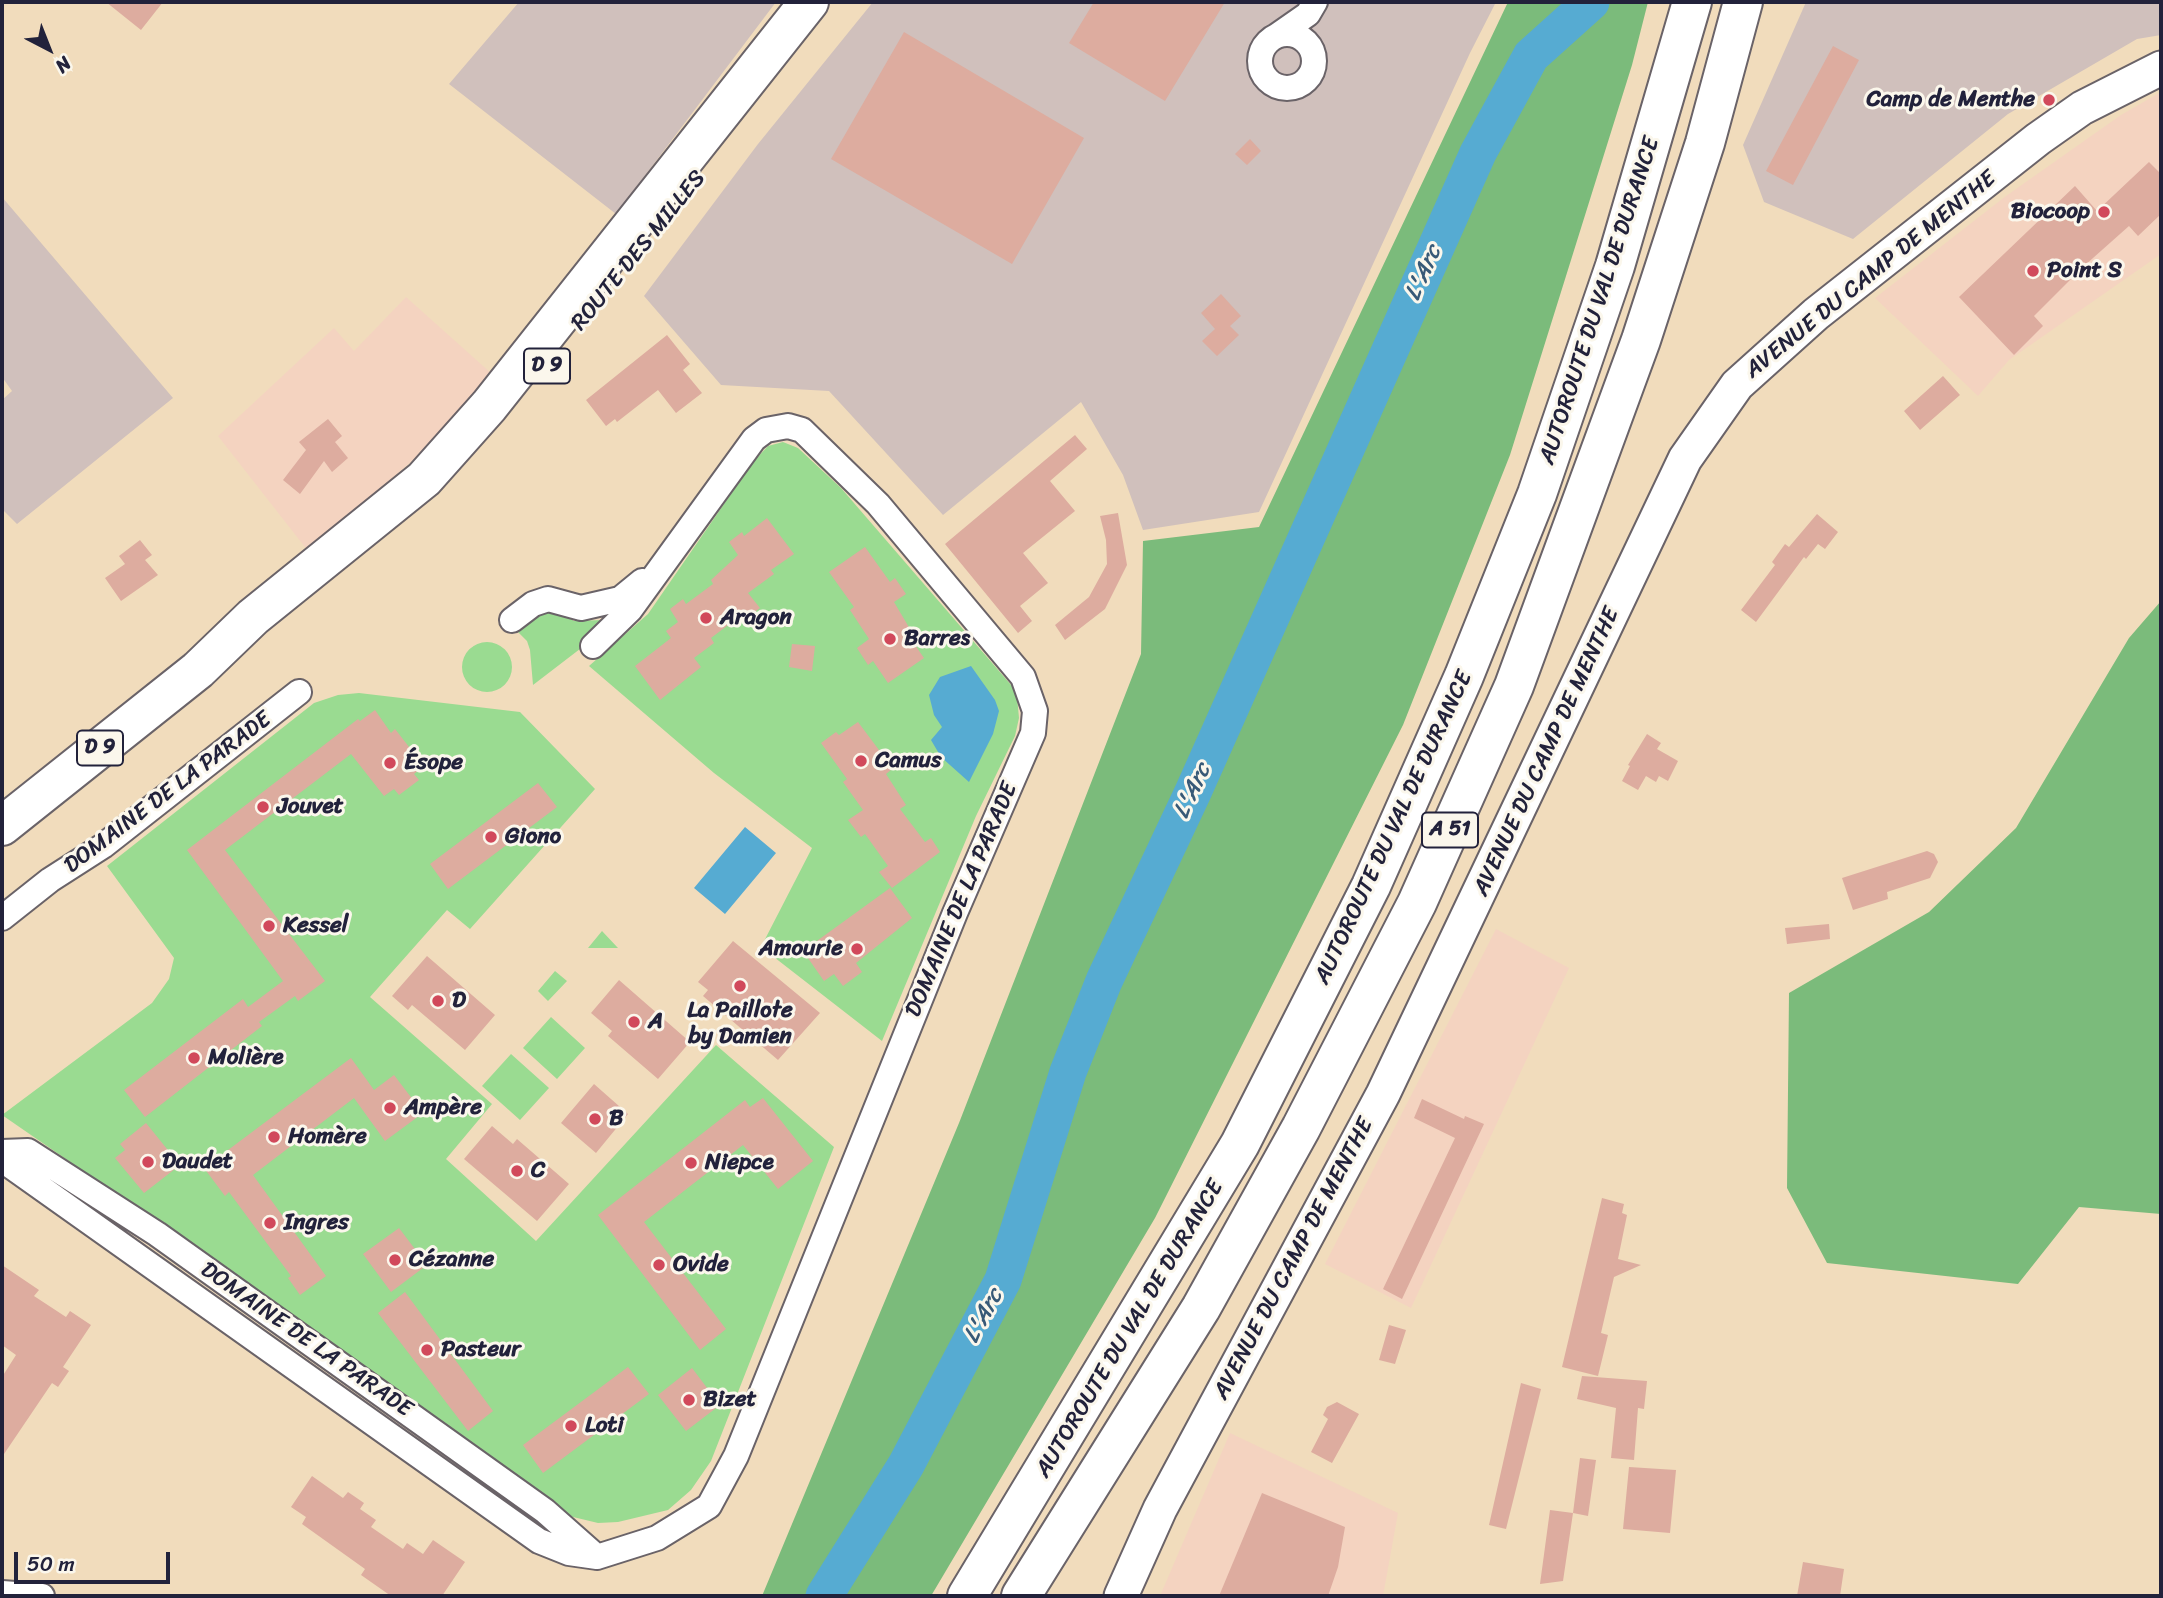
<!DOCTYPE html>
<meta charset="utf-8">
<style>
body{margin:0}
#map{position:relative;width:2163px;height:1598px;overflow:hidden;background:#f1dcbc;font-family:Sriracha,sans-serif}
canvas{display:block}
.frame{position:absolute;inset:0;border:4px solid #22223b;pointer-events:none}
.north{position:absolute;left:14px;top:14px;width:70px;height:70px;-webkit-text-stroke:5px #fbf7ec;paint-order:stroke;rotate:138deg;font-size:19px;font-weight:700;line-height:28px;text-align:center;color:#22223b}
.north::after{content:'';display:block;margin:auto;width:24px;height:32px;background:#22223b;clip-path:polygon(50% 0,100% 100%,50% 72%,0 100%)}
.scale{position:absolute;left:14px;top:1552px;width:156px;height:32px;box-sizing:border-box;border:4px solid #22223b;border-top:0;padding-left:9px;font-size:21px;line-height:24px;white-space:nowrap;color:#22223b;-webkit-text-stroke:5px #fbf7ec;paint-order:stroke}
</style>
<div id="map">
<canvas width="2163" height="1598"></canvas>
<div class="frame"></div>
<div class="north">N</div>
<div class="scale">50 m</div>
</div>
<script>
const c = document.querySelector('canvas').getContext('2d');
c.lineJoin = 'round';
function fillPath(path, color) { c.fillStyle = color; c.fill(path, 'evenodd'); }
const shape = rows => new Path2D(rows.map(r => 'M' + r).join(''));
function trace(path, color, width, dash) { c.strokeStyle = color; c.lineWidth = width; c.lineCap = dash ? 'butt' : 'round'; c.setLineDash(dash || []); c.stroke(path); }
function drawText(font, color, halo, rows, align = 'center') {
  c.font = font + ' Sriracha,sans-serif'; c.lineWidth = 6; c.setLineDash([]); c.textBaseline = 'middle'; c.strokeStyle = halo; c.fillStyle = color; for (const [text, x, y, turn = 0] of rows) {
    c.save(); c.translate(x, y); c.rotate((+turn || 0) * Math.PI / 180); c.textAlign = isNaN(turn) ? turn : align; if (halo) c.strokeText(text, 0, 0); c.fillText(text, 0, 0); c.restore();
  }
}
fillPath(shape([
 [2161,92,2161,254,2009,360,1978,396,1875,298,2006,196,2121,115],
 [406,297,492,374,420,454,308,551,218,436,334,328,354,351],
 [1496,929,1569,968,1411,1308,1325,1264],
 [1230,1433,1398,1513,1383,1596,1160,1596]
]), '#f4d3c0');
fillPath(shape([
 [519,2,776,2,616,214,449,84],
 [873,2,1496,2,1470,53,1259,512,1143,530,1123,475,1081,402,943,515,829,391,721,385,644,296,758,144],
 [1806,2,2161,2,2161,35,2137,39,2008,114,1853,239,1764,202,1743,145],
 [2,197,173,398,17,524,2,509,2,400,12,391,2,377]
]), '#d0c0bc');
fillPath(shape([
 [783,442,798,448,841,488,1012,686,1017,697,1019,718,1015,736,976,816,882,1041,761,947,812,848,714,773,589,666,648,614,753,462,768,446],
 [544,609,558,612,574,621,603,620,606,629,533,685,530,650,527,641,515,629],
 '462 667a25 25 0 1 1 50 0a25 25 0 1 1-50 0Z',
 [359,693,520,712,595,789,470,929,447,910,370,997,492,1104,446,1159,536,1241,716,1045,834,1147,711,1461,691,1490,668,1510,618,1522,598,1523,569,1516,289,1313,2,1115,152,1003,169,979,174,958,107,866,314,703,338,695],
 [602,931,618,948,588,948],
 [555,971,567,981,548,1001,538,991],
 [551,1017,585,1048,557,1079,523,1048],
 [511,1054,549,1088,520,1120,482,1086]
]), '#9adb91');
fillPath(shape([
 [1508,2,1648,2,1632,65,1510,455,1403,725,1155,1218,931,1596,762,1596,959,1123,1141,654,1143,541,1259,527],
 [2161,601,2161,1214,2079,1207,2018,1284,1827,1263,1787,1188,1789,993,1929,912,2016,828,2129,638]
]), '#7bbb7b');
fillPath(shape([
 [971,666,995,700,999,711,993,734,969,782,941,757,931,740,942,727,934,715,929,695,940,677],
 [745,827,776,853,725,914,694,888]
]), '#56abd2');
trace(shape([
 [824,1596,906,1465,1003,1280,1068,1072,1104,981,1193,792,1478,153,1531,56,1591,2]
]), '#56abd2', 37);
fillPath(shape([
 [106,2,163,2,141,30],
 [1094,2,1225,2,1165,101,1069,43],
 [904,32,1084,138,1012,264,831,159],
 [1833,46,1859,60,1793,185,1766,171],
 [1250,139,1261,151,1247,165,1235,154],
 [2149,162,2161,174,2161,214,2138,236,2129,226,2084,266,2034,316,2043,326,2014,355,1959,297,2075,186,2097,211],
 [1221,294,1241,316,1230,326,1239,335,1217,356,1202,341,1215,329,1201,313],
 [667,335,690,364,683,370,702,393,676,413,658,390,617,422,615,419,606,426,586,400],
 [1943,376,1960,395,1920,430,1904,411],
 [328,419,342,436,335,442,348,458,332,472,324,461,300,494,283,480,306,450,299,442],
 [1075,435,1087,449,1050,481,1075,511,1023,553,1048,583,1020,606,1032,621,1018,633,945,544],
 [1118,513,1127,565,1105,609,1065,640,1055,625,1089,597,1107,564,1106,540,1100,516],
 [1817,514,1838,532,1825,549,1818,544,1806,559,1804,557,1756,622,1741,610,1775,565,1772,562,1785,544,1789,547],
 [767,518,794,554,771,570,774,574,748,593,760,608,747,618,744,613,711,638,714,643,694,658,701,667,660,700,635,666,671,638,666,631,678,622,670,609,683,599,686,604,713,584,711,580,738,555,729,542,742,532,744,536],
 [140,540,152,555,145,560,158,575,121,601,105,578,125,564,119,556],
 [865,547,890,582,895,578,906,594,894,602,910,629,906,632,924,658,888,683,873,661,868,665,857,648,869,639,850,610,854,607,829,572],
 [792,644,815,646,812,671,789,667],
 [375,710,391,733,395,729,424,766,414,774,419,780,399,795,394,789,384,796,351,754,225,850,325,981,298,1001,295,996,259,1022,262,1026,145,1117,124,1090,243,999,248,1007,283,981,187,850,358,719,360,721],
 [858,722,882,754,886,751,897,765,886,774,906,805,900,809,925,842,931,838,940,852,892,888,879,872,888,866,865,834,861,837,848,820,863,810,843,782,847,779,821,743,836,732,839,735],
 [1647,734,1661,743,1657,749,1678,761,1668,781,1659,776,1656,782,1646,776,1638,790,1622,781,1630,766,1628,765],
 [538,783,557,807,448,889,430,864],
 [1927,851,1934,854,1938,862,1930,878,1887,892,1888,899,1853,910,1842,878],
 [890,888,912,918,856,963,862,972,843,986,834,974,824,981,803,951],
 [1829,924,1830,939,1787,944,1785,928],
 [733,941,820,1013,778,1060,703,996,708,990,698,982],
 [427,956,495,1015,465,1050,412,1005,408,1010,392,996],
 [619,980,690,1042,658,1079,608,1036,612,1031,591,1013],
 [351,1058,374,1090,394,1075,423,1113,385,1141,354,1098,253,1175,326,1276,300,1295,288,1278,291,1276,229,1192,225,1196,204,1168],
 [594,1084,628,1114,596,1153,561,1123],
 [763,1098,813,1161,778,1189,743,1145,644,1222,726,1329,700,1350,598,1215,745,1100,750,1107],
 [1422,1099,1464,1119,1465,1116,1484,1124,1402,1299,1383,1289,1455,1138,1414,1118],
 [146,1123,180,1165,144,1193,115,1158,125,1150,120,1144],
 [492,1126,513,1144,517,1139,569,1184,537,1221,464,1159],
 [1602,1198,1624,1204,1622,1213,1627,1215,1618,1259,1641,1265,1614,1277,1601,1333,1608,1335,1598,1376,1562,1367],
 [399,1228,427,1265,391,1292,363,1254],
 [2,1265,39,1290,34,1296,66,1317,70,1311,91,1325,63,1367,69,1371,58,1387,52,1383,2,1457,2,1377,16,1355,2,1345],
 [405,1292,493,1411,468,1431,378,1313],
 [1389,1325,1406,1330,1395,1364,1379,1360],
 [628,1367,649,1394,543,1473,523,1445],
 [692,1368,720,1405,686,1431,658,1395],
 [1582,1376,1647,1381,1644,1409,1638,1408,1634,1460,1611,1458,1616,1408,1577,1399],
 [1521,1383,1541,1389,1506,1529,1489,1525],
 [1337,1402,1359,1414,1332,1463,1311,1452,1328,1419,1323,1415,1327,1407],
 [1580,1458,1596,1460,1588,1516,1573,1513],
 [1629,1467,1676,1470,1670,1533,1623,1529],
 [312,1476,343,1498,348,1492,364,1503,360,1509,376,1520,371,1527,403,1549,407,1543,423,1554,433,1540,465,1562,442,1596,391,1596,361,1575,365,1569,302,1524,306,1517,291,1507],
 [1262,1493,1345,1527,1338,1567,1328,1596,1219,1596],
 [1550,1510,1573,1513,1563,1581,1540,1584],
 [1803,1562,1844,1569,1840,1596,1797,1596]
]), '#ddac9f');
const minor = shape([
 '1260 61a27 27 0 1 1 54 0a27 27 0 1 1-54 0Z',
 [1275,37,1308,14,1315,2],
 [512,620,533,604,548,599,581,608,620,599,642,581],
 [2,918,50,880,103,846,299,692],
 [2,1152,28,1151,157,1234,545,1511,597,1557],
 [2,1160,539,1541,569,1553,597,1557,657,1538,709,1506,736,1456,955,913,1033,733,1035,711,1023,677,878,504,802,430,788,426,766,430,754,439,630,610,593,646],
 [2,1593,42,1596]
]);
const secondary = shape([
 [1121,1596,1160,1509,1383,1094,1685,459,1737,385,1816,314,2038,139,2082,108,2161,68]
]);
const primary = shape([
 [2,826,198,670,253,617,424,479,489,406,809,2]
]);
const motorway = shape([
 [967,1596,1240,1144,1371,886,1464,676,1537,494,1615,266,1692,2],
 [1021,1596,1201,1308,1301,1128,1417,903,1514,686,1641,340,1705,143,1743,2]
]);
trace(minor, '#6a6368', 28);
trace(secondary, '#6a6368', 37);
trace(primary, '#6a6368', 42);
trace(motorway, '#6a6368', 42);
trace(minor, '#fff', 24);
trace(secondary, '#fff', 33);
trace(primary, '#fff', 38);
trace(motorway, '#fff', 38);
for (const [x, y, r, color] of [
 [2049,100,7,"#d1495b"],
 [2104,212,7,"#d1495b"],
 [2033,271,7,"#d1495b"],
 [706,618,7,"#d1495b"],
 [890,639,7,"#d1495b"],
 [861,761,7,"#d1495b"],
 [390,763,7,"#d1495b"],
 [263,807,7,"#d1495b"],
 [491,837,7,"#d1495b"],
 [269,926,7,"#d1495b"],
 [857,949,7,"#d1495b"],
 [740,986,7,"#d1495b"],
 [438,1001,7,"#d1495b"],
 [634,1022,7,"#d1495b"],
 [194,1058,7,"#d1495b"],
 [390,1108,7,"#d1495b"],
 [595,1119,7,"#d1495b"],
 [274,1137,7,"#d1495b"],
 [148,1162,7,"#d1495b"],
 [691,1163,7,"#d1495b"],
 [517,1171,7,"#d1495b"],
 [270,1223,7,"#d1495b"],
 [395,1260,7,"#d1495b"],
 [659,1265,7,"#d1495b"],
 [427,1350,7,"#d1495b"],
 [689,1400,7,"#d1495b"],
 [571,1426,7,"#d1495b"]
]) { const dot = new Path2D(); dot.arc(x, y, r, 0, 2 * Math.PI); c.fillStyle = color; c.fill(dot); trace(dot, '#fbf7ec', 2.5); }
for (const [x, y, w] of [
 [547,366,46],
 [100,748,46],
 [1450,830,56]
]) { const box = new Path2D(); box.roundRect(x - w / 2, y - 17.5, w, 35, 5); c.fillStyle = '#fbf7ec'; c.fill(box); trace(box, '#22223b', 2); }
drawText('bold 21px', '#22223b', null, [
 ["D 9",547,366],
 ["D 9",100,748],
 ["A 51",1450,830]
]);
drawText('bold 23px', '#22223b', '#fbf7ec', [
 ["Camp de Menthe",2035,100,"right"],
 ["Biocoop",2090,212,"right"],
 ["Point S",2047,271],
 ["Aragon",720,618],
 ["Barres",904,639],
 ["Camus",875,761],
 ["Ésope",404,763],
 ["Jouvet",277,807],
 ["Giono",505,837],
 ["Kessel",283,926],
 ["Amourie",843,949,"right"],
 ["D",452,1001],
 ["La Paillote",740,1011,"center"],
 ["by Damien",740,1037,"center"],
 ["A",648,1022],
 ["Molière",208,1058],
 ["Ampère",404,1108],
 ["B",609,1119],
 ["Homère",288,1137],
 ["Daudet",162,1162],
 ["Niepce",705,1163],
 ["C",531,1171],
 ["Ingres",284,1223],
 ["Cézanne",409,1260],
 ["Ovide",673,1265],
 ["Pasteur",441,1350],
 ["Bizet",703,1400],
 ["Loti",585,1426]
], 'left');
drawText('23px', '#22223b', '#fbf7ec', [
 ["ROUTE DES MILLES",639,251,-51],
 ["AVENUE DU CAMP DE MENTHE",1871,275,-39],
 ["AUTOROUTE DU VAL DE DURANCE",1600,301,-72],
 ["AVENUE DU CAMP DE MENTHE",1547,752,-65],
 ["DOMAINE DE LA PARADE",168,793,-37],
 ["AUTOROUTE DU VAL DE DURANCE",1394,828,-65],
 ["DOMAINE DE LA PARADE",962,900,-67],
 ["AVENUE DU CAMP DE MENTHE",1294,1259,-62],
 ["AUTOROUTE DU VAL DE DURANCE",1130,1329,-59],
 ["DOMAINE DE LA PARADE",306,1340,35]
]);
drawText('italic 24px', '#375977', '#fbf7ec', [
 ["L'Arc",1424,273,-66],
 ["L'Arc",1193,791,-65],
 ["L'Arc",984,1316,-62]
]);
</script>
